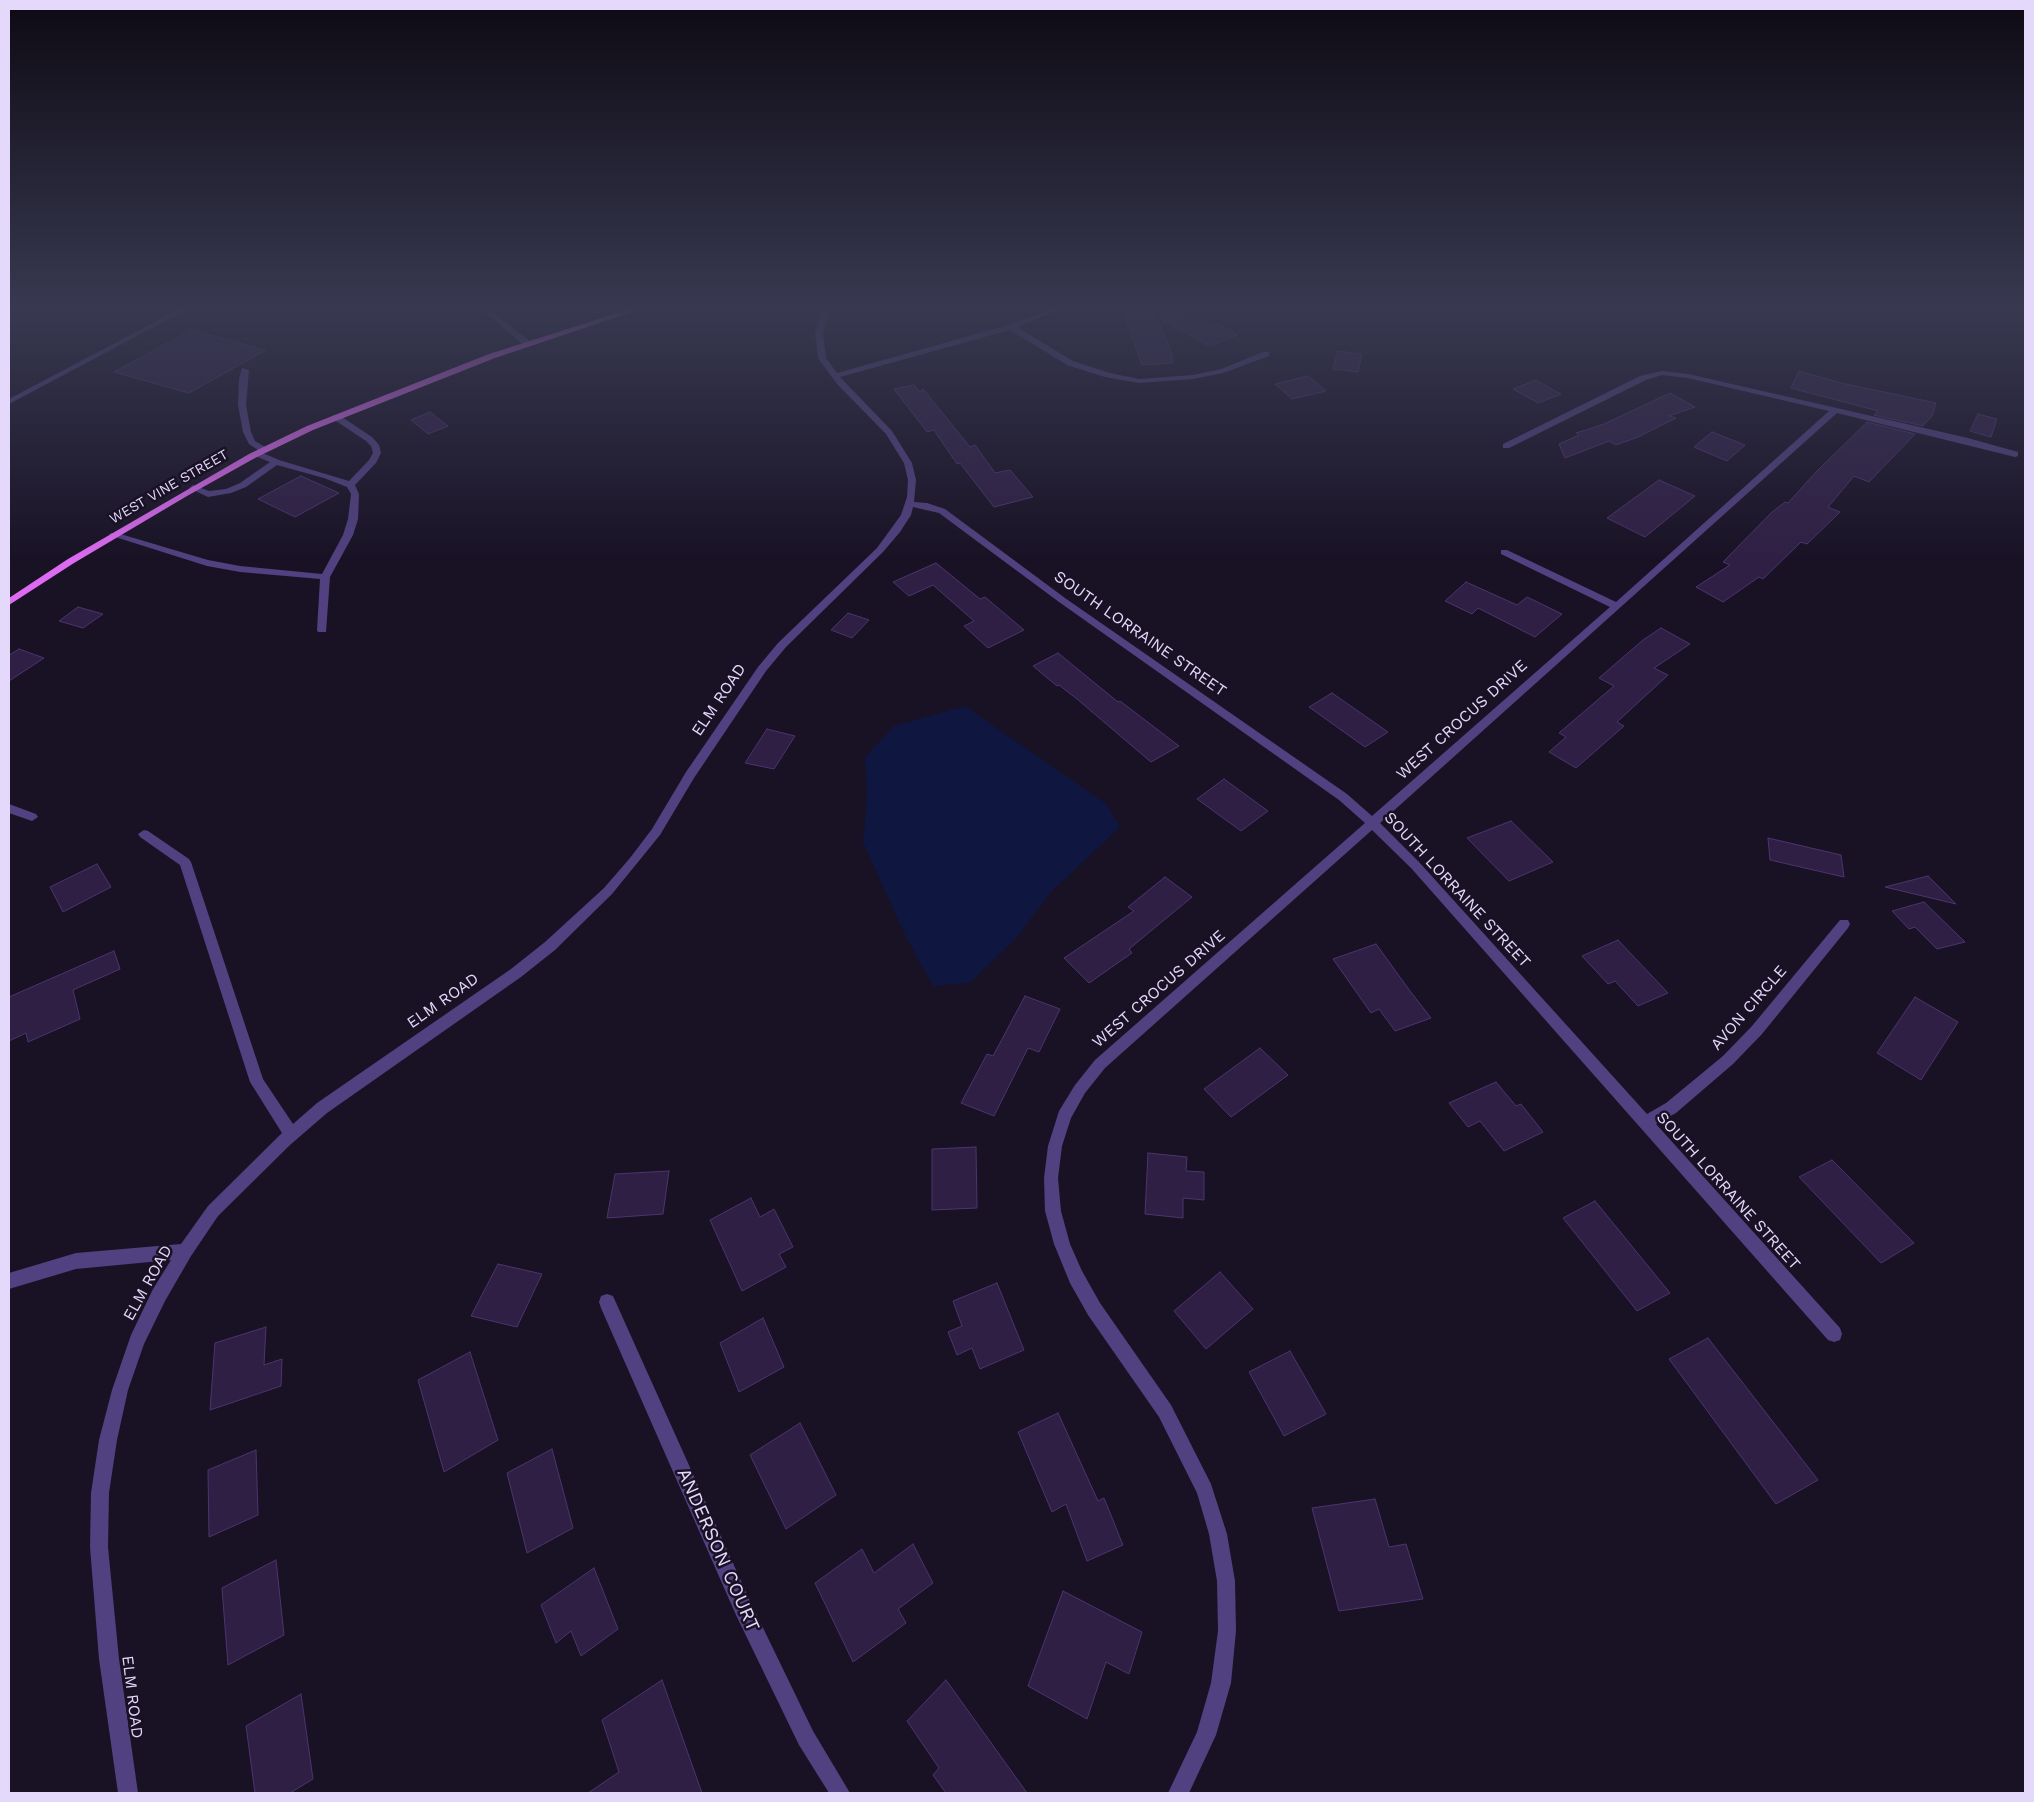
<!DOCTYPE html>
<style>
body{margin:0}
#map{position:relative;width:2034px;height:1802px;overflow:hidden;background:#191225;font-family:"Work Sans",sans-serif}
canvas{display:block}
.frame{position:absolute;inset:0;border:10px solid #e5d9fb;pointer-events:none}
</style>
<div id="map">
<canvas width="2034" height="1802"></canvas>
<div class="frame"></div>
</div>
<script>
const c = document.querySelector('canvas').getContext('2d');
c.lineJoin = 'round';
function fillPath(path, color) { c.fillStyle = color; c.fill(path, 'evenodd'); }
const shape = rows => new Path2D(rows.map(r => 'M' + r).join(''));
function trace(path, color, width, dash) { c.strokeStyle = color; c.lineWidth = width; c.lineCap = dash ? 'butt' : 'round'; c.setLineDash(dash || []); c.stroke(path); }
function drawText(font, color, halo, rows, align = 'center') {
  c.font = font + ' "Work Sans",sans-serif'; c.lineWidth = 5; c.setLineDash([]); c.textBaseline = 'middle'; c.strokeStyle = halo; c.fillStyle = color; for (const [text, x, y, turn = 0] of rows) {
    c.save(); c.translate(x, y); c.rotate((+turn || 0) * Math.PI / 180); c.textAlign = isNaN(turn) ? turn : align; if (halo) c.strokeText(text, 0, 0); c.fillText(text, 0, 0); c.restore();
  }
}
fillPath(shape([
 [965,706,1106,804,1120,827,1051,892,1017,937,970,983,933,986,905,935,863,842,867,799,865,757,894,726]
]), '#0f1640');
const building = shape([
 [1122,310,1154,310,1171,351,1173,363,1142,365,1122,310],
 [1164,310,1170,310,1210,325,1215,323,1238,335,1210,346,1160,319,1164,310],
 [191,330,266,350,189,393,114,372,191,330],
 [1338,351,1362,354,1358,372,1333,369,1338,351],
 [1799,371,1841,383,1936,403,1932,416,1923,426,1874,415,1878,411,1791,388,1799,371],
 [1308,376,1326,391,1292,399,1275,384,1308,376],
 [1536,380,1557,392,1561,394,1538,403,1513,389,1536,380],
 [914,385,920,392,923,389,970,447,975,445,995,473,1010,470,1033,497,994,507,960,463,957,464,934,430,927,432,894,389,914,385],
 [1670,393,1695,407,1669,416,1676,418,1638,437,1616,445,1609,441,1565,458,1559,444,1579,435,1576,433,1604,424,1670,393],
 [430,412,448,426,428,434,411,420,430,412],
 [1978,414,1997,419,1991,437,1970,431,1978,414],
 [1867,422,1915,434,1869,482,1854,476,1828,507,1840,512,1807,544,1801,542,1763,579,1759,577,1723,602,1696,587,1730,565,1723,562,1771,513,1785,502,1788,503,1816,472,1867,422],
 [1712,432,1745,445,1727,461,1694,447,1712,432],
 [301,476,339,493,295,517,258,499,301,476],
 [1659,480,1695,496,1645,537,1607,518,1659,480],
 [936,563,980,599,985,597,1024,630,988,648,964,626,974,621,933,585,909,596,893,582,936,563],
 [1466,582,1517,605,1527,597,1562,614,1535,637,1478,608,1472,614,1445,601,1466,582],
 [78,607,103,614,83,628,59,621,78,607],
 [848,613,869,620,852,638,831,630,848,613],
 [1661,628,1690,644,1654,668,1668,675,1617,722,1624,726,1576,768,1549,752,1566,737,1559,733,1614,686,1599,678,1643,640,1661,628],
 [19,649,44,658,9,681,9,655,19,649],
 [1058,653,1118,702,1120,701,1179,746,1151,762,1077,699,1059,685,1057,686,1033,666,1058,653],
 [1332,693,1388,732,1365,747,1309,707,1332,693],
 [767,729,795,736,774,769,745,763,767,729],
 [1224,779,1268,811,1241,831,1197,799,1224,779],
 [1511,821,1553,862,1509,881,1467,838,1511,821],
 [1768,838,1841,855,1844,877,1770,860,1768,838],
 [97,864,111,887,63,912,50,887,97,864],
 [1928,876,1956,904,1885,887,1928,876],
 [1165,877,1192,897,1129,949,1132,953,1089,983,1064,958,1134,911,1128,907,1165,877],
 [1924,902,1965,942,1937,949,1915,927,1909,929,1892,911,1924,902],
 [1618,940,1668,993,1638,1006,1615,981,1608,984,1582,956,1618,940],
 [1376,944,1410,991,1431,1018,1395,1031,1379,1009,1371,1013,1333,959,1376,944],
 [114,951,120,969,73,990,80,1019,28,1042,26,1033,9,1041,9,997,114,951],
 [1025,996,1060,1009,1039,1052,1028,1048,994,1116,961,1103,987,1054,993,1056,1025,996],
 [1915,997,1958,1022,1921,1080,1877,1053,1915,997],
 [1260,1048,1288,1075,1231,1117,1204,1089,1260,1048],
 [1496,1082,1516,1106,1521,1104,1543,1132,1504,1151,1480,1121,1468,1127,1449,1103,1496,1082],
 [976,1147,977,1208,932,1210,932,1149,976,1147],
 [1148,1153,1187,1157,1186,1171,1204,1172,1204,1200,1183,1198,1183,1218,1145,1214,1148,1153],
 [1832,1160,1914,1243,1881,1263,1799,1177,1832,1160],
 [669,1171,663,1214,607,1218,615,1174,669,1171],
 [751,1198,760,1217,774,1209,793,1247,779,1254,786,1267,742,1291,710,1220,751,1198],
 [1595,1201,1670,1293,1637,1311,1563,1218,1595,1201],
 [498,1264,542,1274,517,1327,471,1316,498,1264],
 [1220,1272,1253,1309,1206,1349,1174,1311,1220,1272],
 [997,1283,1024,1350,980,1369,972,1348,957,1355,948,1332,962,1326,953,1301,997,1283],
 [763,1318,784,1367,739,1392,720,1343,763,1318],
 [266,1327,264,1365,282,1359,281,1386,210,1410,215,1343,266,1327],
 [1708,1338,1818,1480,1776,1504,1669,1359,1708,1338],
 [1290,1351,1326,1414,1284,1436,1249,1372,1290,1351],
 [470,1352,498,1440,444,1472,418,1380,470,1352],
 [1058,1413,1098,1501,1104,1498,1123,1545,1087,1561,1066,1504,1052,1512,1018,1432,1058,1413],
 [800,1423,836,1495,786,1529,750,1455,800,1423],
 [552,1449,573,1528,527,1553,507,1473,552,1449],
 [256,1450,258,1515,209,1537,208,1470,256,1450],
 [1375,1499,1389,1547,1406,1544,1423,1599,1339,1611,1312,1508,1375,1499],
 [913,1544,933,1583,898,1609,906,1623,853,1662,815,1583,862,1549,874,1573,913,1544],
 [276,1560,284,1635,228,1665,222,1588,276,1560],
 [594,1568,618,1629,581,1656,571,1631,556,1643,541,1605,594,1568],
 [1063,1591,1142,1632,1129,1674,1106,1662,1087,1719,1028,1686,1063,1591],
 [662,1680,702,1793,588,1793,619,1772,602,1720,662,1680],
 [946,1680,1027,1793,946,1793,933,1775,939,1768,907,1721,946,1680],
 [301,1694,313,1779,290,1793,255,1793,246,1726,301,1694]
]);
fillPath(building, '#2f1f44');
trace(building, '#4c346e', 1);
fillPath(shape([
 [177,310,186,310,9,404,9,399,177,310],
 [482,310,490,310,531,342,531,346,525,346,482,310],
 [822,310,830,310,823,333,826,358,837,373,1008,325,1049,310,1059,310,1017,327,1073,361,1110,373,1139,379,1193,375,1221,369,1263,352,1269,352,1269,356,1223,373,1193,379,1139,383,1105,377,1067,365,1010,330,840,377,892,431,912,463,916,480,914,502,927,503,945,509,1065,598,1347,794,1372,816,1610,607,1501,554,1501,550,1507,550,1616,602,1829,411,1688,378,1662,375,1646,380,1509,448,1503,448,1503,444,1640,376,1662,371,1688,374,1968,438,2018,452,2018,456,2015,457,1837,413,1380,823,1419,862,1647,1114,1666,1103,1723,1056,1752,1026,1840,920,1848,920,1850,924,1848,928,1762,1034,1733,1064,1676,1113,1656,1124,1840,1328,1842,1334,1840,1340,1834,1342,1828,1340,1411,868,1372,830,1105,1068,1085,1093,1071,1118,1062,1146,1058,1178,1061,1211,1070,1244,1082,1271,1100,1303,1171,1405,1211,1484,1227,1534,1235,1581,1236,1631,1231,1683,1216,1735,1189,1793,1168,1793,1197,1732,1211,1683,1218,1631,1217,1581,1209,1534,1197,1493,1159,1417,1088,1315,1070,1283,1054,1244,1045,1211,1044,1178,1048,1146,1059,1111,1075,1085,1095,1060,1365,823,1339,800,1059,602,939,513,913,507,911,515,900,532,883,552,786,647,766,671,694,778,660,835,612,894,555,950,521,977,327,1113,290,1145,218,1216,191,1256,165,1301,144,1344,128,1390,117,1440,109,1493,108,1547,119,1659,138,1793,118,1793,99,1659,90,1547,91,1493,99,1440,112,1390,131,1335,153,1289,171,1260,76,1269,9,1289,9,1273,76,1253,181,1244,208,1206,282,1133,250,1082,180,865,140,837,138,834,144,830,148,831,189,859,191,862,263,1079,293,1124,317,1103,511,969,545,942,604,888,630,858,652,829,686,772,758,667,778,643,877,548,901,515,907,497,908,480,904,463,886,434,837,384,818,358,815,333,822,310],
 [242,368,249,370,246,405,251,432,255,441,267,448,267,452,261,452,249,444,243,432,238,405,239,379,242,368],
 [333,415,339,415,372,437,379,445,381,453,376,463,355,485,359,494,358,519,353,535,330,577,326,632,318,632,317,630,320,579,240,572,207,566,109,535,111,533,117,533,208,560,240,566,322,574,343,535,348,519,351,494,347,487,324,478,277,465,246,487,231,493,208,497,189,488,193,485,209,491,226,489,240,483,270,462,255,456,254,454,258,451,279,460,349,481,369,460,373,453,371,446,366,441,333,419,333,415],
 [9,804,36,814,38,817,32,821,9,813,9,804],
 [607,1294,613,1296,750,1601,813,1731,850,1793,829,1793,799,1745,736,1615,601,1308,599,1302,601,1296,607,1294]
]), '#514180');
fillPath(shape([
 [627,310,638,310,495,358,313,430,255,458,187,496,74,563,9,605,9,598,68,559,249,454,307,426,489,354,627,310]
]), '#dd6bf1');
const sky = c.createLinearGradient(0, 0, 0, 562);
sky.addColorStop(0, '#0e0a14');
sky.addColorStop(0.55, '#383951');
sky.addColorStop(1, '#38395100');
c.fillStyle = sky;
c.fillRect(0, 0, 2034, 562);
drawText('14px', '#e5d9fb', '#191225', [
 ["WEST VINE STREET",169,487,-30]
]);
drawText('16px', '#e5d9fb', '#191225', [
 ["SOUTH LORRAINE STREET",1140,634,35],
 ["ELM ROAD",719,700,-56],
 ["WEST CROCUS DRIVE",1462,720,-42],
 ["SOUTH LORRAINE STREET",1457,890,47],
 ["WEST CROCUS DRIVE",1159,989,-41],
 ["ELM ROAD",443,1001,-35],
 ["AVON CIRCLE",1749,1008,-49],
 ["SOUTH LORRAINE STREET",1728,1191,48],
 ["ELM ROAD",148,1283,-61],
 ["ELM ROAD",132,1697,83]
]);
drawText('19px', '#e5d9fb', '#191225', [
 ["ANDERSON COURT",718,1550,66]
]);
</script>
